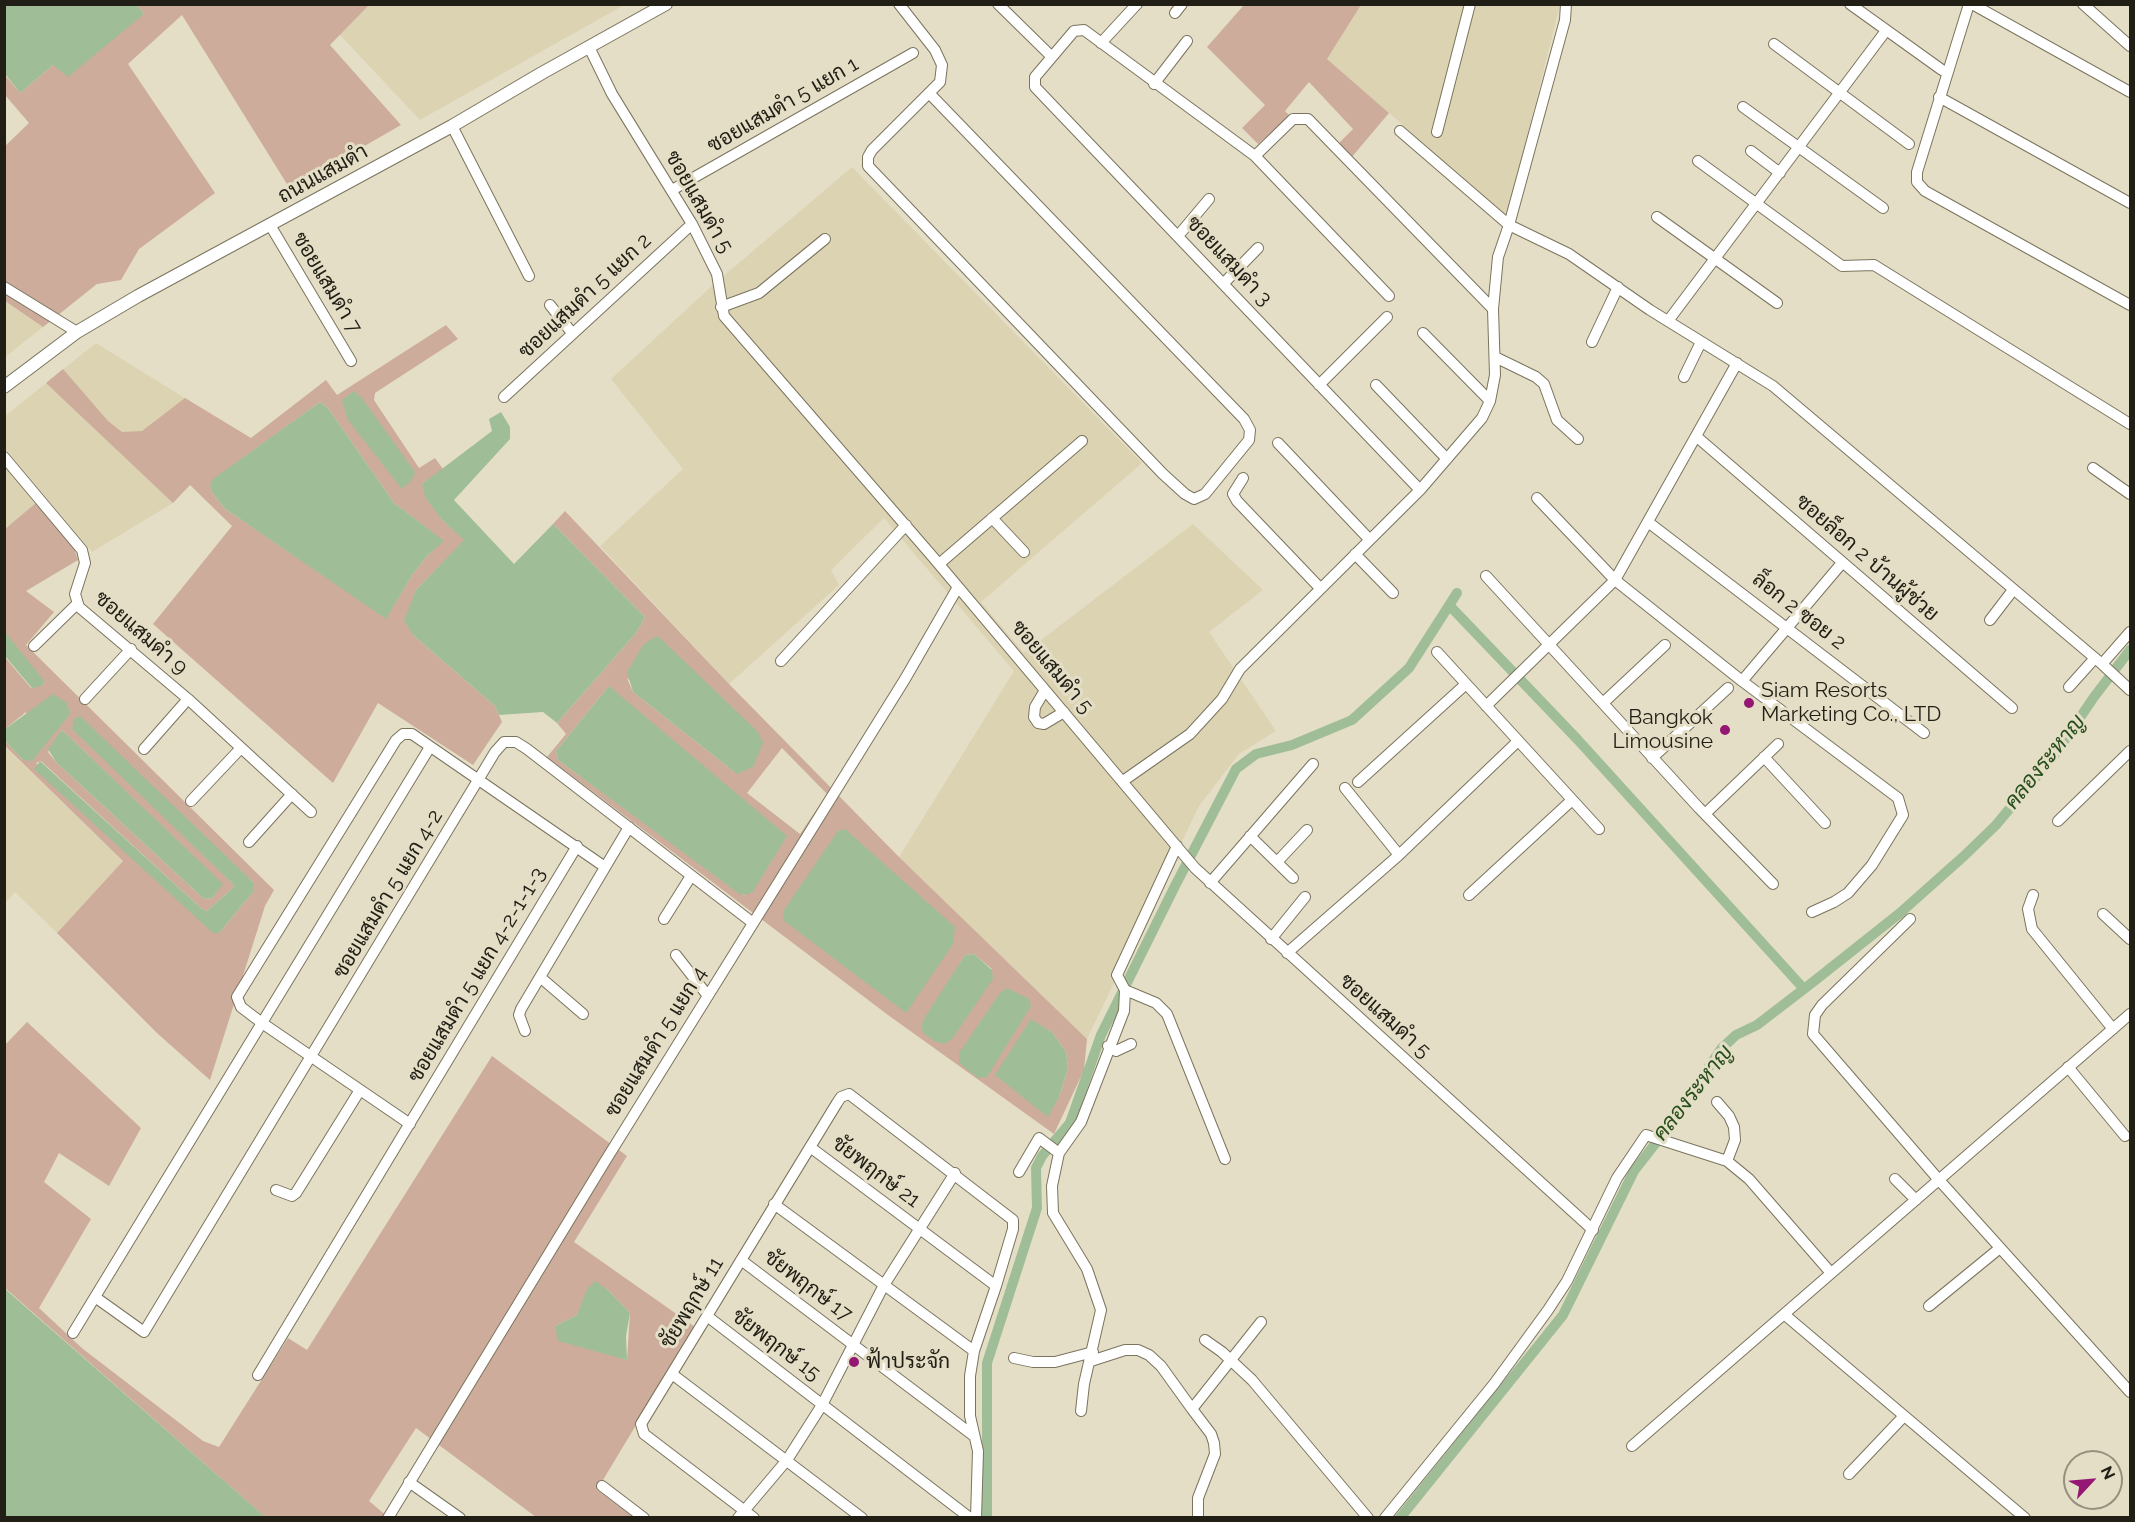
<!DOCTYPE html>
<meta charset="utf-8">
<style>
body{margin:0}
#map{position:relative;width:2135px;height:1522px;overflow:hidden;background:#e5dec6;font-family:Raleway,sans-serif}
canvas{display:block}
.frame{position:absolute;inset:0;border:6px solid #201e15;pointer-events:none}
.north{position:absolute;left:2063px;top:1450px;width:60px;height:60px;box-sizing:border-box;background:#e5dec6;border:2px solid #96917f;border-radius:50%;rotate:64deg;font-size:16px;font-weight:700;line-height:24px;text-align:center;color:#201e15}
.north::after{content:'';display:block;margin:auto;width:21px;height:27px;background:#931773;clip-path:polygon(50% 0,100% 100%,50% 72%,0 100%)}
</style>
<div id="map">
<canvas width="2135" height="1522"></canvas>
<div class="frame"></div>
<div class="north">N</div>
</div>
<script>
const c = document.querySelector('canvas').getContext('2d');
c.lineJoin = 'round';
function fillPath(path, color) { c.fillStyle = color; c.fill(path, 'evenodd'); }
const shape = rows => new Path2D(rows.map(r => 'M' + r).join(''));
function trace(path, color, width, dash) { c.strokeStyle = color; c.lineWidth = width; c.lineCap = dash ? 'butt' : 'round'; c.setLineDash(dash || []); c.stroke(path); }
function drawText(font, color, halo, rows, align = 'center') {
  c.font = font + ' Raleway,Sarabun,sans-serif'; c.lineWidth = 6; c.setLineDash([]); c.textBaseline = 'middle'; c.strokeStyle = halo; c.fillStyle = color; for (const [text, x, y, turn = 0] of rows) {
    c.save(); c.translate(x, y); c.rotate((+turn || 0) * Math.PI / 180); c.textAlign = isNaN(turn) ? turn : align; if (halo) c.strokeText(text, 0, 0); c.fillText(text, 0, 0); c.restore();
  }
}
fillPath(shape([
 [369,5,624,5,420,120,339,34],
 [1361,5,1560,5,1507,216,1327,59],
 [852,167,1142,463,981,602,1024,653,1193,524,1263,590,1209,632,1276,731,1239,754,1199,806,1087,1039,899,857,1014,671,884,518,831,570,839,585,729,684,600,546,683,469,611,379,713,285],
 [5,301,43,327,5,357],
 [96,343,251,439,189,485,173,503,92,552,5,448,4,417],
 [5,467,35,504,5,529,4,529],
 [4,746,123,861,57,933,15,892,5,903]
]), '#dcd3b3');
fillPath(shape([
 [137,5,369,5,330,45,401,125,290,189,182,15,128,64,215,193,139,249,121,280,97,284,43,327,5,301,5,146,29,123,5,95,4,74,20,93,53,65,144,14],
 [1244,5,1361,5,1327,59,1389,113,1351,158,1338,144,1353,129,1309,82,1285,111,1290,116,1258,144,1242,128,1265,105,1207,47],
 [446,325,458,339,375,393,374,400,419,468,435,458,443,469,422,484,442,520,465,540,416,590,413,635,495,706,502,722,473,765,378,703,333,783,153,624,232,526,190,485,173,503,46,383,63,369,108,421,122,432,142,431,185,398,251,438,326,380,337,395],
 [320,402,328,408,394,503,443,541,428,555,412,575,386,618,224,508,212,492,214,479],
 [37,502,73,545,78,560,26,591,54,612,26,645,274,890,265,906,210,1080,158,1034,57,933,123,861,5,746,5,741,23,760,26,712,5,729,4,656,31,688,45,683,4,632,5,529],
 [71,725,253,882,253,892,219,933,36,763,41,761,202,909,207,911,235,886],
 [62,730,222,884,212,898,204,899,56,762,48,752],
 [565,511,729,684,899,857,1087,1039,1084,1070,1054,1134,888,1015,547,757,566,734,557,723,636,633,645,617,553,524],
 [627,678,737,774,633,692],
 [609,686,745,896,558,760,556,751],
 [782,748,827,794,800,834,747,793],
 [974,954,992,969,921,1026,965,955],
 [1031,1020,1052,1032,1066,1052,1068,1068,1059,1097],
 [27,1022,141,1128,109,1186,59,1153,44,1182,91,1219,39,1308,83,1349,203,1441,219,1447,288,1338,307,1350,492,1056,627,1156,574,1242,695,1327,597,1490,633,1517,536,1517,416,1428,369,1501,388,1517,265,1517,5,1288,4,1046],
 [595,1282,608,1290,630,1313,627,1360,598,1350,555,1326,577,1315]
]), '#cdac9b');
fillPath(shape([
 [4,5,137,5,144,14,68,77,53,65,20,93,5,74],
 [354,391,362,398,415,472,412,480,402,489,348,420,342,400],
 [320,402,328,408,394,503,444,541,428,555,412,575,386,619,224,508,212,492,210,485,213,479],
 [501,412,510,427,510,439,454,500,514,564,553,524,645,617,636,633,557,723,543,712,499,715,495,706,413,635,404,621,416,590,464,540,442,520,425,497,422,484,492,431,489,419],
 [5,632,45,682,41,686,32,688,5,656],
 [655,637,659,637,758,732,763,743,753,767,737,774,633,692,627,672,643,645],
 [609,686,787,836,752,893,741,895,558,760,556,751],
 [53,694,67,703,70,714,32,761,23,760,5,741,5,729],
 [80,716,253,882,253,892,219,933,213,933,34,769,40,761,202,909,207,911,235,886,72,729,74,719],
 [62,730,223,884,212,898,204,899,56,762,48,749],
 [845,829,955,927,953,944,906,1013,783,920,784,910,838,831],
 [974,954,992,970,993,979,952,1039,944,1044,934,1041,923,1033,921,1026,925,1017,965,955],
 [1007,988,1029,999,1031,1006,987,1077,978,1078,959,1063,959,1053,1000,993],
 [1031,1019,1052,1032,1066,1052,1068,1068,1059,1097,1048,1117,995,1075],
 [595,1281,608,1290,630,1313,626,1336,627,1360,558,1341,555,1326,577,1315,587,1289],
 [4,1288,263,1515,265,1517,5,1517]
]), '#9fbe98');
trace(shape([
 [1449,605,1578,740,1804,989],
 [987,1518,987,1363,1037,1208,1036,1168,1042,1156,1070,1123,1101,1035,1176,884,1236,769,1256,754,1292,745,1352,720,1409,668,1457,593],
 [1400,1518,1563,1315,1634,1171,1666,1130,1721,1049,1736,1035,1757,1025,1813,982,1900,913,1964,856,1996,825,2056,753,2094,697,2130,650]
]), '#9fbe98', 10);
const minor = shape([
 [899,4,935,50,942,65,940,82,872,150,868,157,868,166,1163,474,1185,494,1194,499,1205,494,1249,440,1250,430,1244,419,929,93],
 [998,4,1051,56],
 [1850,4,1942,70],
 [1969,4,1917,172,1917,182,1925,191,2130,305],
 [1972,4,2130,92],
 [2083,4,2130,46],
 [1175,13,1182,4],
 [1101,43,1137,4],
 [1774,44,1909,144],
 [589,47,612,94,692,224,717,274,724,316,932,556,1195,868,1593,1230],
 [1154,84,1187,41],
 [1939,97,2130,203],
 [1743,107,1883,208],
 [452,126,529,276],
 [1400,131,1509,225,1569,254,1650,310,1773,386,2102,664,2130,690],
 [1437,132,1470,4],
 [1751,151,1780,173],
 [1255,156,1293,119,1308,119,1493,309],
 [1698,161,1842,266,1874,265,2130,424],
 [672,190,913,53],
 [1657,217,1777,303],
 [270,225,351,361],
 [1178,236,1209,199],
 [1223,284,1258,248],
 [4,287,77,332],
 [1389,296,1255,156,1084,30,1074,31,1035,77,1035,87,1420,490],
 [550,305,572,333],
 [721,307,759,293,825,239],
 [1668,321,1885,32],
 [1423,333,1490,401],
 [1592,342,1618,287],
 [1495,357,1536,377,1544,384,1557,420,1578,439],
 [1684,377,1701,342],
 [1319,385,1387,317],
 [1376,385,1447,459],
 [504,397,692,224],
 [1697,437,2012,708],
 [1278,443,1369,539],
 [4,457,82,550,85,563,75,594,79,607,188,699,311,812],
 [2093,468,2130,494],
 [1243,478,1233,494,1237,501,1320,588],
 [1537,498,1615,580,1742,681,1898,798,1903,815,1872,865,1848,893,1834,902,1812,912],
 [992,518,1024,552],
 [1648,522,1924,733],
 [1355,554,1393,593],
 [939,564,1082,441],
 [1486,576,1699,808,1773,884],
 [1990,620,2013,590],
 [34,646,77,604],
 [1437,652,1599,829],
 [781,661,906,525],
 [2102,664,2130,632],
 [1742,681,1842,563],
 [2069,687,2095,658],
 [1045,690,1035,707,1034,717,1038,723,1044,724,1064,712],
 [85,699,131,649],
 [1603,703,1665,645],
 [1486,706,1615,580,1737,363],
 [144,749,188,699],
 [1764,757,1825,823],
 [1652,758,1728,688],
 [1123,781,1190,734,1222,699,1240,669,1420,490,1482,418,1490,401,1495,375,1493,309,1498,257,1509,225,1565,20,1566,4],
 [1358,782,1466,684],
 [1345,788,1399,855],
 [191,801,241,748],
 [1705,814,1778,744],
 [2058,821,2130,751],
 [1250,836,1293,878],
 [249,842,292,794],
 [1177,846,1117,975,1125,990,1156,1003,1167,1014,1225,1159],
 [1277,862,1307,830],
 [1210,883,1313,764],
 [1469,895,1572,800],
 [2033,895,2028,909,2032,929,2113,1029],
 [2103,914,2130,939],
 [664,919,691,876],
 [1910,919,1822,1005,1815,1015,1813,1034,1939,1180,2130,1392],
 [1271,939,1305,897],
 [1287,953,1399,855,1517,742],
 [676,955,708,996],
 [540,977,583,1014],
 [525,1031,519,1015,521,1009,629,827],
 [1108,1046,1116,1051,1131,1044],
 [2068,1067,2125,1136],
 [1717,1102,1729,1116,1734,1127,1735,1140,1727,1161],
 [410,1124,262,1023,241,1007,237,997,396,740,403,734,412,734,605,867],
 [810,1147,996,1286],
 [1019,1172,1039,1138,1059,1153],
 [1895,1179,1916,1200],
 [276,1190,292,1196,296,1193,360,1090],
 [774,1204,974,1351],
 [741,1260,974,1436],
 [95,1297,144,1332,495,752,504,742,516,742,527,749,753,923],
 [1929,1306,2000,1248],
 [1785,1315,2025,1518],
 [707,1316,970,1518],
 [73,1333,430,747],
 [1205,1340,1222,1352,1252,1380,1368,1518],
 [1014,1358,1033,1362,1055,1362,1093,1352],
 [1091,1361,1125,1350,1138,1350,1149,1355,1161,1366,1192,1409,1261,1322],
 [672,1374,862,1518],
 [258,1375,577,846],
 [1192,1409,1211,1434,1214,1443,1215,1454,1198,1498,1198,1518],
 [1081,1411,1084,1384,1101,1310,1087,1269,1053,1213,1052,1186,1059,1153,1081,1122,1124,1011,1125,990],
 [1632,1446,2130,1014],
 [1849,1474,1904,1416],
 [409,1482,460,1518],
 [602,1486,644,1518],
 [388,1518,604,1163,905,679,958,587],
 [738,1518,787,1460,822,1405,884,1285,955,1173],
 [754,1518,644,1434,641,1424,837,1103,841,1097,849,1094,1013,1220,1013,1229,996,1286,974,1351,970,1376,970,1416,978,1451,976,1518],
 [1385,1518,1494,1384,1548,1310,1567,1281,1617,1178,1646,1135,1727,1161,1749,1179,1831,1273]
]);
const tertiary = shape([
 [4,387,77,332,138,296,452,126,542,73,666,4]
]);
trace(minor, '#7a745e', 12);
trace(tertiary, '#7a745e', 14);
trace(minor, '#fff', 10);
trace(tertiary, '#fff', 12);
for (const [x, y, r, color] of [
 [1749,703,6,"#931773"],
 [1725,730,6,"#931773"],
 [854,1362,6,"#931773"]
]) { const dot = new Path2D(); dot.arc(x, y, r, 0, 2 * Math.PI); c.fillStyle = color; c.fill(dot); trace(dot, '#e5dec6', 2); }
drawText('21px', '#201e15', '#e5dec6', [
 ["ซอยแสมดำ 5 แยก 1",783,105,-30],
 ["ถนนแสมดำ",323,174,-29],
 ["ซอยแสมดำ 5",699,202,60],
 ["ซอยแสมดำ 3",1229,261,47],
 ["ซอยแสมดำ 7",327,283,59],
 ["ซอยแสมดำ 5 แยก 2",585,296,-43],
 ["ซอยล็อก 2 บ้านผู้ช่วย",1867,558,41],
 ["ล็อก 2 ซอย 2",1799,611,38],
 ["ซอยแสมดำ 9",141,633,41],
 ["ซอยแสมดำ 5",1052,667,50],
 ["ซอยแสมดำ 5 แยก 4-2",388,894,-59],
 ["ซอยแสมดำ 5 แยก 4-2-1-1-3",477,975,-59],
 ["ซอยแสมดำ 5",1385,1016,42],
 ["ซอยแสมดำ 5 แยก 4",656,1042,-58],
 ["ชัยพฤกษ์ 21",876,1172,37],
 ["ชัยพฤกษ์ 17",808,1286,37],
 ["ชัยพฤกษ์ 11",692,1303,-59],
 ["ชัยพฤกษ์ 15",776,1345,37]
]);
drawText('21px', '#201e15', '#e5dec6', [
 ["Siam Resorts",1761,691],
 ["Marketing Co., LTD",1761,715],
 ["Bangkok",1713,718,"right"],
 ["Limousine",1713,742,"right"],
 ["ฟ้าประจัก",866,1362]
], 'left');
drawText('italic 22px', '#264f1c', '#e5dec6', [
 ["คลองระหาญ",2045,762,-51],
 ["คลองระหาญ",1693,1093,-52]
]);
</script>
